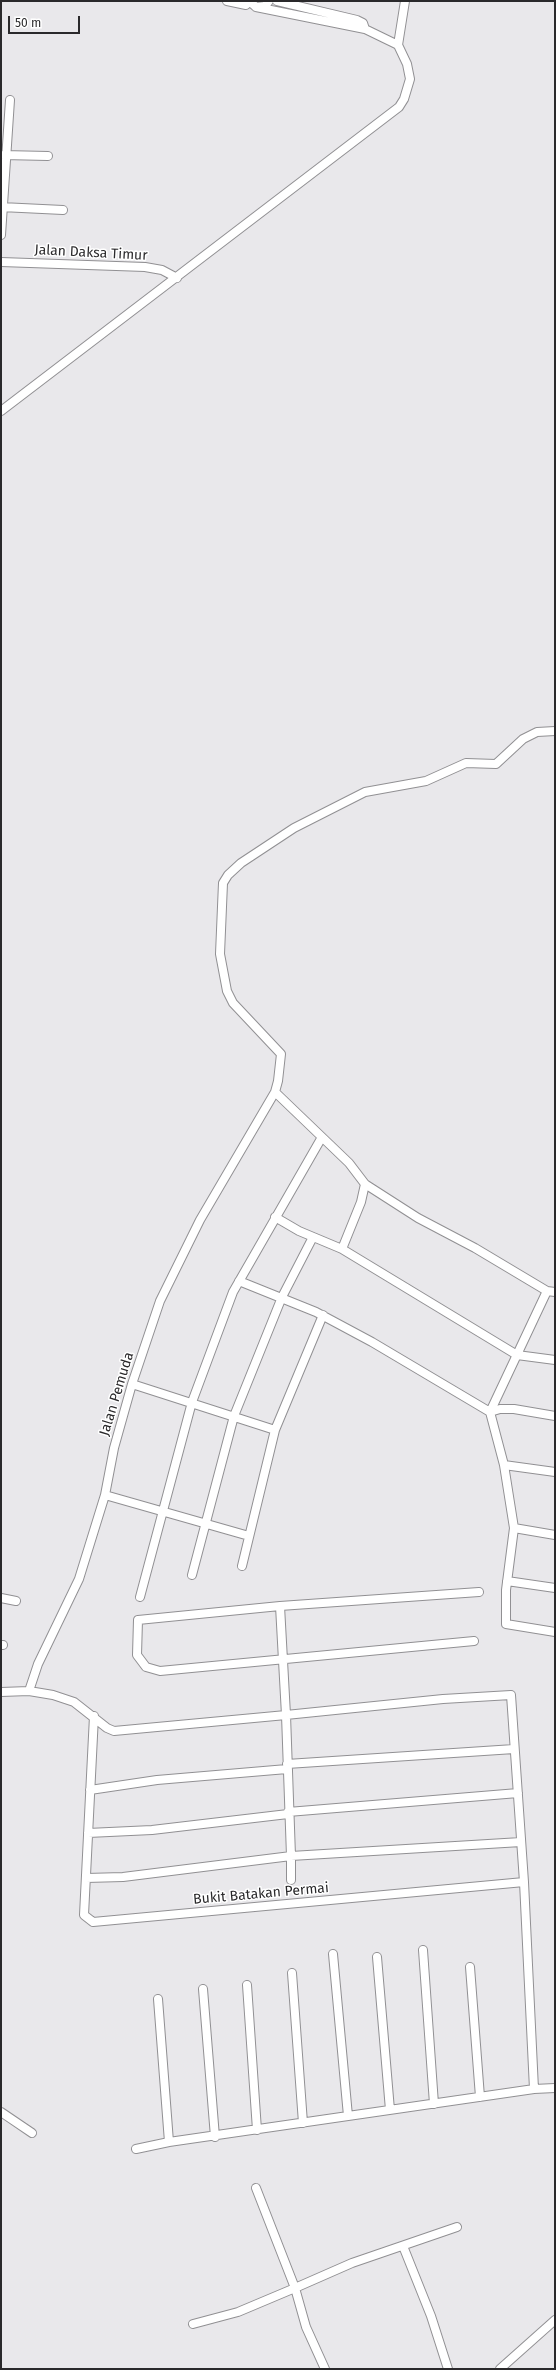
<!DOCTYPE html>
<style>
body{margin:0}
#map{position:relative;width:556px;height:2370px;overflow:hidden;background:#e9e8eb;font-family:"Fira Sans",sans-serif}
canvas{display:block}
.frame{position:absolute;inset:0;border:2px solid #2a292b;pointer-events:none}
.scale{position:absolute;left:8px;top:16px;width:72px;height:18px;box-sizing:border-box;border:2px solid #2a292b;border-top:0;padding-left:5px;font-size:12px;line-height:14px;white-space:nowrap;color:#2a292b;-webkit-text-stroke:3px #fff;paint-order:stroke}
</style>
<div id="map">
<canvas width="556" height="2370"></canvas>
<div class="frame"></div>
<div class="scale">50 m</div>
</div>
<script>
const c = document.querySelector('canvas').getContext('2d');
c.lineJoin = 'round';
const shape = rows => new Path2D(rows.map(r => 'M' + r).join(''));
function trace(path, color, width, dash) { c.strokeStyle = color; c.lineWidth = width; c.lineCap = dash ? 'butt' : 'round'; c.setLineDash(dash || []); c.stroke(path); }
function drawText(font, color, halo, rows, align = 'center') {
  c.font = font + ' "Fira Sans",sans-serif'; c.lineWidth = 3; c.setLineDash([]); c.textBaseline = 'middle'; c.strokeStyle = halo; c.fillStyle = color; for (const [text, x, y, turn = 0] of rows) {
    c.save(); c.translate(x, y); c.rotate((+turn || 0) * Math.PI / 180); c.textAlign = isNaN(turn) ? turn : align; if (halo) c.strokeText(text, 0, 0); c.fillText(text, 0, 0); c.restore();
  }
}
const minor = shape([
 [227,1,246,5,249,2],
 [249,1,256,7,265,6,269,1],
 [277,1,357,20,363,23,365,29],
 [398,45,405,1],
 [3,155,48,156],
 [1,207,63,210],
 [1,235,10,100],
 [1,262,145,267,162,270,177,278],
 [1,411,399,107,404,99,410,79,407,64,398,45,365,29,256,7],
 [275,1092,349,1163,365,1184,418,1218,475,1248,547,1291,555,1292],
 [275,1217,299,1231,342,1249,517,1355,555,1360],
 [342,1249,361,1202,365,1184],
 [239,1281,316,1312,372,1342,490,1412,504,1465,555,1472],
 [132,1384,275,1430],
 [490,1412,547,1291],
 [490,1412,500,1409,514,1409,555,1416],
 [504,1465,514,1528,506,1590,506,1624,555,1632],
 [105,1495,249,1536],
 [514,1528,555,1535],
 [242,1566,275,1430,323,1315],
 [192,1575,234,1416,282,1297,313,1237],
 [507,1581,555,1588],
 [140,1597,192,1402,233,1292,322,1137],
 [1,1598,16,1601],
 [280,1606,286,1715,443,1699,511,1695,524,1882,534,2089,555,2088],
 [474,1641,160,1671,146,1667,137,1655,138,1620,280,1606,479,1592],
 [1,1645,3,1645],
 [29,1691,38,1664,79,1579,105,1495,114,1448,132,1384,160,1301,200,1220,275,1092,278,1081,281,1054,233,1003,227,991,220,954,223,883,228,875,241,863,294,828,365,792,426,781,466,763,496,764,523,739,537,732,555,731],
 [1,1692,29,1691,53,1695,74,1702,107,1728,114,1731,286,1715,291,1856,521,1842],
 [94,1716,84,1915,93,1922,524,1882],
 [287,1764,514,1749],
 [90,1790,157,1780,287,1769],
 [288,1812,518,1793],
 [88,1833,152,1830,288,1814],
 [86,1878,123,1877,291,1856,291,1880],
 [423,1950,434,2104],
 [333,1954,348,2116],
 [377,1957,390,2110],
 [470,1967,480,2097],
 [292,1973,303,2123],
 [247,1985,257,2130],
 [203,1989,215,2137],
 [158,1999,169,2142],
 [1,2112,32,2133],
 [136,2149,169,2142,534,2089],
 [403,2246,431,2316,448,2369],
 [193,2324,238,2312,295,2288,256,2188],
 [325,2369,306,2327,295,2288,352,2263,457,2227],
 [500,2369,555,2320]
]);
trace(minor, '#919093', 10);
trace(minor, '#fff', 8);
drawText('14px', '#2a292b', '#fff', [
 ["Jalan Daksa Timur",91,253,3],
 ["Jalan Pemuda",117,1394,-73],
 ["Bukit Batakan Permai",261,1894,-5]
]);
</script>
